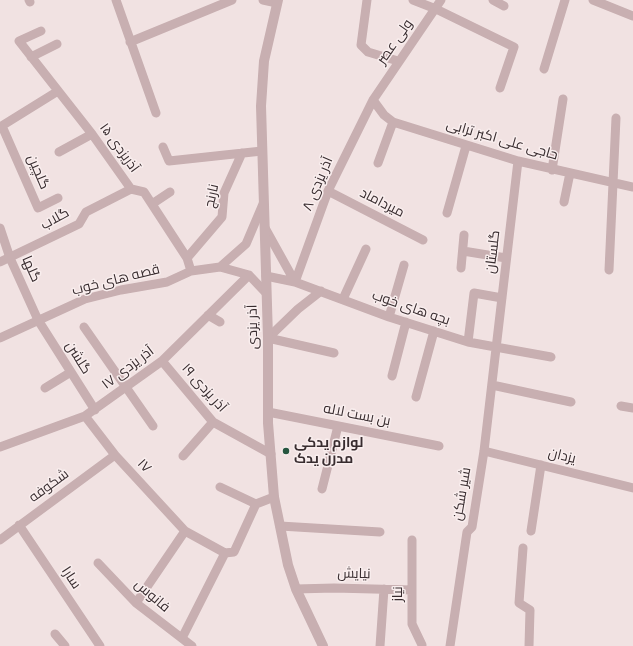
<!DOCTYPE html>
<meta charset="utf-8">
<style>
body{margin:0}
canvas{display:block;background:#f1e2e2}
</style>
<canvas width="633" height="646"></canvas>
<script>
const c = document.querySelector('canvas').getContext('2d');
c.lineJoin = 'round';
const shape = rows => new Path2D(rows.map(r => 'M' + r).join(''));
function trace(path, color, width, dash) { c.strokeStyle = color; c.lineWidth = width; c.lineCap = dash ? 'butt' : 'round'; c.setLineDash(dash || []); c.stroke(path); }
function drawText(font, color, halo, rows, align = 'center') {
  c.font = font + ' "Fira Sans Condensed",Cairo,sans-serif'; c.lineWidth = 3; c.setLineDash([]); c.textBaseline = 'middle'; c.strokeStyle = halo; c.fillStyle = color; for (const [text, x, y, turn = 0] of rows) {
    c.save(); c.translate(x, y); c.rotate((+turn || 0) * Math.PI / 180); c.textAlign = isNaN(turn) ? turn : align; if (halo) c.strokeText(text, 0, 0); c.fillText(text, 0, 0); c.restore();
  }
}
trace(shape([
 [29,0,30,2],
 [116,0,156,113],
 [263,0,277,3],
 [367,0,361,45,368,52,398,61],
 [413,0,436,9,514,47,500,88],
 [493,0,504,6],
 [593,0,633,16],
 [41,31,19,41,92,134,131,189,144,192,187,258,191,271],
 [130,42,232,0],
 [31,57,57,44],
 [544,69,565,0],
 [373,100,384,115,393,122,518,161,633,187],
 [2,126,38,208,58,198],
 [0,127,58,91],
 [163,147,169,161,262,151],
 [59,152,92,134],
 [378,163,393,122],
 [552,170,563,99],
 [328,191,423,240],
 [564,202,570,173],
 [152,204,170,192],
 [447,213,466,146],
 [0,228,10,258,38,320,95,410],
 [265,228,295,282],
 [463,251,506,258],
 [187,258,222,217,224,193,242,153],
 [0,262,79,224,86,212,131,189],
 [220,267,246,244,263,204],
 [461,268,464,235],
 [609,270,616,118],
 [266,276,295,282,389,317,468,342,551,357],
 [295,282,328,191,373,100,441,0],
 [343,299,366,249],
 [208,315,220,322],
 [389,317,404,265],
 [84,327,153,426],
 [0,338,85,299,121,290,167,282,191,271,220,267,249,275,266,293],
 [268,338,298,309,321,291],
 [268,338,334,353],
 [468,342,474,293,502,298],
 [162,361,213,422,271,454],
 [392,376,406,322],
 [492,385,571,402],
 [45,388,71,372],
 [416,397,434,331],
 [621,406,633,408],
 [268,412,439,446],
 [85,416,115,455,185,531],
 [0,447,85,416,162,361,249,275],
 [484,451,633,488],
 [183,456,213,422],
 [220,487,256,504],
 [322,489,338,426],
 [19,525,100,646],
 [280,526,380,532],
 [531,531,541,465],
 [0,540,115,455],
 [412,540,412,624,422,645],
 [523,548,519,603,530,610,529,646],
 [225,553,234,552,256,504,274,497],
 [98,563,136,603,192,646],
 [296,589,334,588,412,590],
 [136,603,185,531,225,553],
 [55,634,65,646],
 [182,638,225,553],
 [380,646,384,589],
 [450,646,467,532,472,527,484,451,518,161]
]), '#c8afb1', 9);
trace(shape([
 [278,0,264,61,261,106,268,338,268,423,274,497,288,565,296,589,323,646]
]), '#c8afb1', 10);
for (const [x, y, r, color] of [
 [286,451,4,"#26553f"]
]) { const dot = new Path2D(); dot.arc(x, y, r, 0, 2 * Math.PI); c.fillStyle = color; c.fill(dot); trace(dot, '#f9eeee', 1.5); }
drawText('14px', '#382c2f', '#f9eeee', [
 ["ولی عصر",395,42,-55],
 ["حاجی علی اکبر ترابی",502,140,16],
 ["۱۵ آذریزدی",119,148,54],
 ["گلچین",38,172,67],
 ["۸ آذر یزدی",318,184,-67],
 ["نارنج",212,196,-78],
 ["میرداماد",382,203,27],
 ["گلاب",55,219,-29],
 ["گلستان",493,252,-83],
 ["گلها",31,269,66],
 ["قصه های خوب",116,280,-14],
 ["بچه های خوب",411,308,19],
 ["آذر یزدی",253,327,-91],
 ["گلشن",78,358,58],
 ["آذر یزدی ۱۷",128,368,-37],
 ["آذر یزدی ۱۹",204,388,48],
 ["بن بست لاله",357,415,11],
 ["یزدان",562,456,14],
 ["۱۷",144,466,47],
 ["شکوفه",49,486,-36],
 ["شیر شکن",462,494,-80],
 ["نیایش",354,574,1],
 ["سارا",71,578,56],
 ["نیاز",398,594,-90],
 ["فانوس",152,596,41]
]);
drawText('bold 14px', '#382c2f', '#f9eeee', [
 ["لوازم یدکی",294,443],
 ["مدرن یدک",294,459]
], 'left');
</script>
